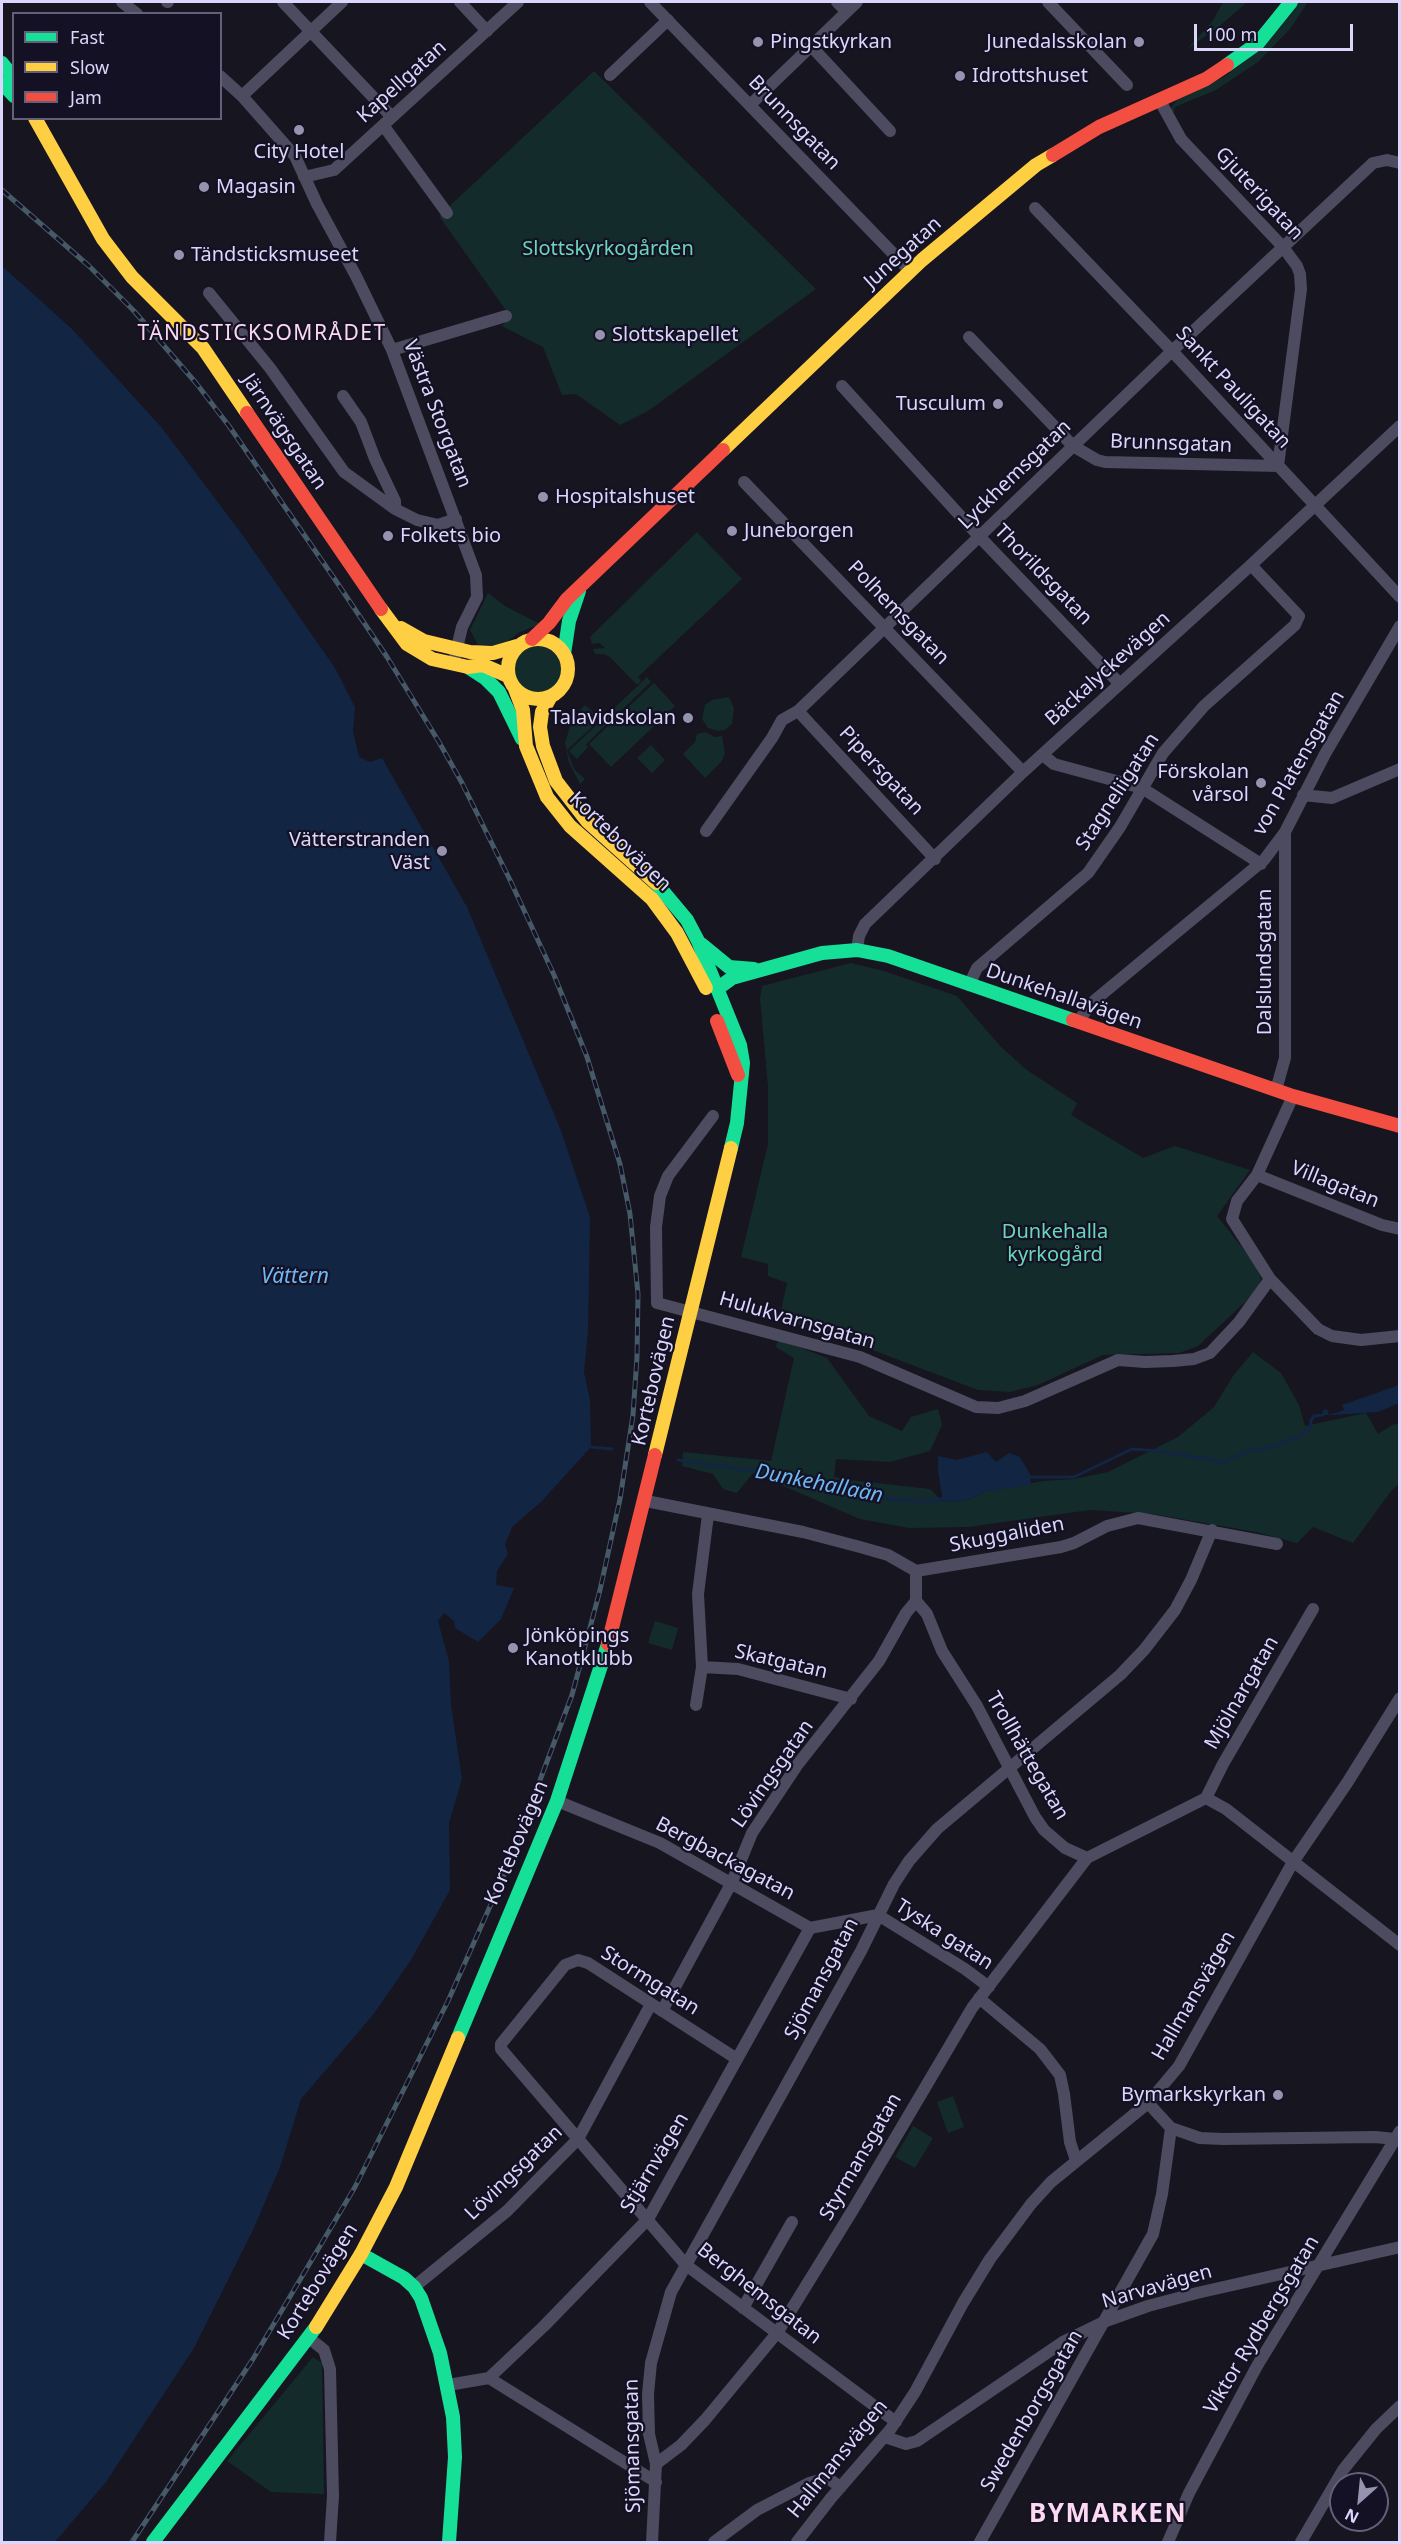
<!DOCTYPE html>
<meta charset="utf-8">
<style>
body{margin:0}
#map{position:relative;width:1401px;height:2544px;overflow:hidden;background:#171520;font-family:"Noto Sans",sans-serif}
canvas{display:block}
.frame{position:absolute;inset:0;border:3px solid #dbd7fc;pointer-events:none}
.legend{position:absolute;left:12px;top:12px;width:210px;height:108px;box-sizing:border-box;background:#141124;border:2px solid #64607a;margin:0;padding:8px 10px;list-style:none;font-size:18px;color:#dbd7fc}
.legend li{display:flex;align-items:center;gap:12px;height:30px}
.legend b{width:30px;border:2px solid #64607a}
.north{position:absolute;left:1329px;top:2472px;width:60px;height:60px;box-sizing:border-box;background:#141124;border:2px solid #64607a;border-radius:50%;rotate:207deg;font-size:16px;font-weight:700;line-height:24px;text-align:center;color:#dbd7fc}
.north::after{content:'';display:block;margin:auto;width:21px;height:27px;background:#9693af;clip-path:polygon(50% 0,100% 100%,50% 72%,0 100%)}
.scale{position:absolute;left:1194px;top:24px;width:159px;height:27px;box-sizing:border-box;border:3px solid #dbd7fc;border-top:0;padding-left:8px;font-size:18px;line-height:21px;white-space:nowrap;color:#dbd7fc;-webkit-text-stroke:4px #141124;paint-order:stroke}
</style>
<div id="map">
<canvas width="1401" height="2544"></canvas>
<div class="frame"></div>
<ul class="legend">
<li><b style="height:8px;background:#16e098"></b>Fast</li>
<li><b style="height:8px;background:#ffcf43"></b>Slow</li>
<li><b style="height:8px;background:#f24e42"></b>Jam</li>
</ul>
<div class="north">N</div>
<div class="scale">100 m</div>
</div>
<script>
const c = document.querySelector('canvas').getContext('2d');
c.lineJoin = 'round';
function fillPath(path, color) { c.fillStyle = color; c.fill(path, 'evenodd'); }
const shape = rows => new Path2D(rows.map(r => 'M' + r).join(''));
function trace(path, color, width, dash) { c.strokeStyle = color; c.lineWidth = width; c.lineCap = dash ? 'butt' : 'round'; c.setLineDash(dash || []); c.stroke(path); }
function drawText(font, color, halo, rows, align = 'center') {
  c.font = font + ' "Noto Sans",sans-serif'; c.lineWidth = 4.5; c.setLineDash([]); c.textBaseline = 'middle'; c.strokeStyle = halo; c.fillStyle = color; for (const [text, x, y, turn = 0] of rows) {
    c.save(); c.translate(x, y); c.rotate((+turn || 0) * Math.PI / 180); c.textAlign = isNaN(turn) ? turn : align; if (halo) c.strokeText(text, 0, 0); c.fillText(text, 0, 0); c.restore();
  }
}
fillPath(shape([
 [1223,2,1247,2,1221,25,1186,50,1212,22],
 [1299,2,1308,2,1290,29,1258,62,1216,90,1175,107,1173,115,1170,109,1177,100,1224,77,1264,47,1294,11],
 [594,71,816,289,648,411,620,425,576,394,562,395,543,347,502,326,510,316,439,216],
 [697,532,742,579,638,677,641,681,637,685,611,658,604,654,595,654,593,649,605,648,599,643,592,644,590,637],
 [488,593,505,606,540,624,520,632,502,645,478,645,470,630],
 '513 669a24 24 0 1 1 48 0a24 24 0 1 1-48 0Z',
 [647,677,651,682,586,744,588,747,577,759,569,751],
 [654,683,675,706,611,767,589,744],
 [729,697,734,708,732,724,725,730,718,731,708,728,702,719,705,705,712,700],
 [585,705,601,719,567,750,574,769,585,779,580,784,569,763,565,743,572,720],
 [705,732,715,737,722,736,725,754,721,762,705,778,683,754,695,742,697,734],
 [651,745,665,760,652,773,637,758],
 [851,963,884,971,957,996,1001,1047,1027,1070,1077,1103,1071,1115,1143,1158,1175,1146,1250,1170,1217,1216,1257,1266,1261,1279,1257,1291,1198,1346,1179,1353,1103,1355,1038,1385,1010,1392,978,1390,854,1343,779,1319,787,1283,768,1276,768,1264,741,1257,768,1144,768,1087,760,998,762,986],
 [781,1340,827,1358,869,1416,902,1431,911,1417,938,1409,942,1425,930,1451,890,1462,836,1459,834,1477,849,1480,930,1489,943,1502,965,1501,988,1491,1043,1481,1074,1479,1108,1472,1178,1437,1214,1407,1233,1376,1253,1352,1281,1373,1299,1405,1305,1426,1366,1413,1378,1434,1392,1425,1399,1423,1399,1484,1392,1490,1353,1543,1313,1527,1297,1543,1256,1532,1153,1514,1090,1510,968,1527,909,1528,860,1519,753,1473,737,1493,723,1489,713,1474,682,1466,683,1452,771,1461,794,1358,776,1347,777,1343],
 [655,1621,678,1628,672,1650,648,1643],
 [953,2096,964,2127,948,2133,937,2102],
 [913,2126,933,2138,915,2168,895,2157],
 [313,2357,322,2363,324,2494,271,2492,227,2461]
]), '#142b2b');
fillPath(shape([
 [2,266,72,329,162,428,244,537,335,668,355,707,353,731,359,757,370,762,382,758,467,907,560,1128,590,1217,588,1331,584,1372,590,1400,591,1447,541,1502,513,1526,505,1544,508,1554,497,1571,496,1585,514,1588,501,1619,478,1642,455,1628,454,1621,444,1613,438,1621,449,1661,451,1705,462,1779,449,1823,450,1890,411,1960,373,2015,301,2099,280,2167,253,2230,194,2348,106,2482,55,2542,2,2542],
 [1399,1385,1399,1403,1378,1412,1334,1415,1322,1415,1323,1410,1327,1409,1329,1415,1344,1410,1342,1405],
 [987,1452,996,1462,1009,1453,1020,1457,1031,1476,1030,1485,988,1491,965,1501,943,1502,938,1471,938,1456,956,1460]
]), '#122543');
trace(shape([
 [591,1447,612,1449],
 [678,1460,780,1475,862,1496,910,1501,936,1501,946,1497],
 [1027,1477,1074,1477,1132,1449,1159,1451,1223,1462,1250,1450,1273,1447,1299,1436,1310,1429,1311,1420,1314,1416,1323,1415]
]), '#122543', 3);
trace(shape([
 [122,2,137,14],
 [167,2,168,2],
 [283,2,392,117],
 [460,2,487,31],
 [650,2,910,271],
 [837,2,846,11],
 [1048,2,1127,85],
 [811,46,890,131],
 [610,75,668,20],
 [220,76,242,96,295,156,317,204,356,276,392,350,476,575,477,597,462,627,455,656],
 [242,96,342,2],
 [750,105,857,2],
 [383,125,447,213],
 [304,177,334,170,518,2],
 [1035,208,1172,351,1400,597],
 [209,293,270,368,344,472,395,509,417,520,438,525,456,519],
 [969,337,1073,446,1097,460,1105,462,1278,466,1301,289,1300,274,1297,266,1283,247,1181,139,1160,101],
 [392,350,506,316],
 [842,386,975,532,1120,684],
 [343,396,361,422,375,459,395,501,395,509],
 [744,482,1023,772],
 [798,711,935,859],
 [1043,755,1054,764,1142,788,1261,864],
 [1303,795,1332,798,1400,769],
 [706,831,772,738,782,720,798,711,1172,351,1373,163,1387,160,1400,163],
 [857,950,859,936,865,924,1023,772,1251,565,1400,426],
 [969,985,977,968,1088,873,1120,827,1163,753,1204,706,1295,625,1299,616,1251,565],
 [1078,1021,1095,1000,1264,860,1285,832,1325,754,1400,626],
 [1276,1090,1285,1058,1285,834],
 [1293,1096,1257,1175,1237,1201,1232,1219,1270,1279,1318,1329,1332,1336,1361,1340,1400,1336],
 [713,1116,668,1176,660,1196,656,1227,657,1303,860,1357,976,1407,998,1408,1025,1401,1118,1360,1145,1362,1173,1361,1194,1359,1210,1353,1239,1322,1270,1279],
 [1257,1175,1382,1225,1400,1229],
 [646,1501,803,1532,860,1547,888,1555,916,1571,916,1601,927,1614,942,1651,977,1706,1035,1817,1044,1830,1065,1848,1087,1858,1206,1798,1226,1809,1400,1945],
 [916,1571,1061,1547,1074,1543,1107,1526,1138,1518,1277,1544],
 [702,1667,738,1669,851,1699],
 [696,1705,702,1667,698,1594,708,1515],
 [1206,1798,1223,1764,1313,1609],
 [557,1801,660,1843,810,1928,878,1915,965,1969,989,1987],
 [979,1998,1040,2049,1060,2075,1064,2094,1070,2142,1076,2160],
 [662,2011,732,1882,752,1833,798,1764,879,1661,906,1613,916,1601],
 [737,2059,588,1963,578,1960,565,1965,501,2044,501,2049,686,2265,896,2422],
 [1171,2128,1200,2138,1223,2139,1375,2137,1395,2139],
 [414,2287,507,2211,578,2139,651,2004],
 [743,2308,792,2222],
 [309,2338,324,2350,330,2369,333,2496,330,2542],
 [489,2378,656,2482],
 [448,2385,489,2378,544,2326,648,2219,810,1928],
 [885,2437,906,2444,917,2441,1063,2342,1106,2321,1148,2306,1197,2293,1400,2247],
 [656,2464,681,2445,705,2420,777,2333,854,2208,972,2008,1087,1858],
 [652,2542,656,2464,649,2434,648,2394,651,2363,671,2292,861,1951,894,1884,909,1861,937,1829,1120,1675,1144,1650,1175,1610,1191,1580,1212,1530],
 [714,2542,757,2510,809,2483,827,2478,841,2487],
 [797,2542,831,2498,890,2430,915,2392,963,2303,990,2259,1031,2204,1051,2182,1148,2103,1179,2066,1293,1862,1347,1783,1400,1698],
 [980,2542,1153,2234,1162,2194,1171,2128,1148,2103],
 [1168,2542,1189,2493,1257,2366,1400,2131],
 [1301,2542,1343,2470,1376,2429,1400,2406]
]), '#4c4b60', 12);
trace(shape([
 [2,63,14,78],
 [1227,65,1258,43,1291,2],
 [2,83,14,96],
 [564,654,569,621,579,591],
 [468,667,485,678,499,692,522,739],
 [656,883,687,920,698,941,740,1045,743,1063,737,1123,731,1148],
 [701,944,729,967,754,969],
 [717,989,732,978,822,953,857,950,888,956,1073,1020],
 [458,2038,557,1801,608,1644],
 [361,2254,404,2278,414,2287,421,2298,440,2353,453,2417,455,2457,449,2542],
 [153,2542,316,2327]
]), '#16e098', 14);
trace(shape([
 [35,118,103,239,132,277,203,348,247,413],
 [723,450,922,260,1036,165,1053,155],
 [381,609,407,644,432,659,468,667,483,665,508,676],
 [401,628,424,641,470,652,493,653,517,646],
 '508 669a30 30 0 1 1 60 0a30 30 0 1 1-60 0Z',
 [515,689,523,710,526,746,547,797,570,826,652,899,677,933,706,988],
 [551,696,542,712,540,727,543,746,556,781,587,821,656,883],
 [655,1455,731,1148],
 [316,2327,361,2254,396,2187,458,2038]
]), '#ffcf43', 14);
trace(shape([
 [1053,155,1099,127,1206,79,1227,65],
 [247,413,381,609],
 [532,639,549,623,567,599,723,450],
 [1073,1020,1293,1096,1400,1126],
 [717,1021,738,1075],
 [608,1644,655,1455]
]), '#f24e42', 14);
const rail = shape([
 [2,190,89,266,134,311,196,383,229,426,336,581,387,657,439,742,462,783,510,880,554,975,587,1057,620,1164,630,1214,638,1294,637,1357,633,1415,620,1499,600,1590,572,1695,507,1868,448,2001,355,2187,253,2359,132,2542]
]);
trace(rail, '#455967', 5);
trace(rail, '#141124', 3, [9]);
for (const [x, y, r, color] of [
 [758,42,6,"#9693af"],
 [1139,42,6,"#9693af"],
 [960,76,6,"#9693af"],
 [299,130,6,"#9693af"],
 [204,187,6,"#9693af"],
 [179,255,6,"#9693af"],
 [600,335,6,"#9693af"],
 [998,404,6,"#9693af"],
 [543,497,6,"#9693af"],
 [732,531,6,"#9693af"],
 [388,536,6,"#9693af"],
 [688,718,6,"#9693af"],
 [1261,783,6,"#9693af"],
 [442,851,6,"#9693af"],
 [513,1648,6,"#9693af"],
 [1278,2095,6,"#9693af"]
]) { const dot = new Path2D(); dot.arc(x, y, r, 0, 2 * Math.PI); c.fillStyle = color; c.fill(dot); trace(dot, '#141124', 2); }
drawText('20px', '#dbd7fc', '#141124', [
 ["Pingstkyrkan",770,42],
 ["Junedalsskolan",1127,42,"right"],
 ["Idrottshuset",972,76],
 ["City Hotel",299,152,"center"],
 ["Magasin",216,187],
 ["Tändsticksmuseet",191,255],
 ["Slottskapellet",612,335],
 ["Tusculum",986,404,"right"],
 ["Hospitalshuset",555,497],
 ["Juneborgen",744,531],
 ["Folkets bio",400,536],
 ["Talavidskolan",676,718,"right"],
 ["Förskolan",1249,772,"right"],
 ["vårsol",1249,795,"right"],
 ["Vätterstranden",430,840,"right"],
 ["Väst",430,863,"right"],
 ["Jönköpings",525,1636],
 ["Kanotklubb",525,1659],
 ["Bymarkskyrkan",1266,2095,"right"]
], 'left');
drawText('20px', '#dbd7fc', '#141124', [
 ["Kapellgatan",402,82,-42],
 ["Brunnsgatan",794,123,46],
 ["Gjuterigatan",1259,194,47],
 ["Junegatan",903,253,-42],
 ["Sankt Pauligatan",1233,388,47],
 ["Västra Storgatan",437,414,69],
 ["Järnvägsgatan",284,432,56],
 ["Brunnsgatan",1171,444,2],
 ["Lyckhemsgatan",1015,475,-44],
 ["Thorildsgatan",1043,575,46],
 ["Polhemsgatan",898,613,46],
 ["Bäckalyckevägen",1108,669,-42],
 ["von Platensgatan",1299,763,-60],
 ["Pipersgatan",881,771,47],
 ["Stagneliigatan",1118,792,-57],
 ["Kortebovägen",620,842,44],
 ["Dalslundsgatan",1265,962,-90],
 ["Dunkehallavägen",1064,997,19],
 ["Villagatan",1335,1185,22],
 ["Hulukvarnsgatan",797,1321,16],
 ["Kortebovägen",654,1381,-77],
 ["Skuggaliden",1007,1535,-11],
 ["Skatgatan",781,1662,13],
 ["Mjölnargatan",1242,1693,-60],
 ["Trollhättegatan",1027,1756,60],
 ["Lövingsgatan",773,1774,-55],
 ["Kortebovägen",517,1843,-67],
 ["Bergbackagatan",725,1859,28],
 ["Tyska gatan",944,1935,33],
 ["Sjömansgatan",822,1979,-62],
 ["Stormgatan",650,1981,32],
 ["Hallmansvägen",1194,1996,-60],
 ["Styrmansgatan",861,2157,-60],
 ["Stjärnvägen",655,2163,-59],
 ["Lövingsgatan",514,2173,-44],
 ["Kortebovägen",318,2282,-58],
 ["Narvavägen",1157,2287,-16],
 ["Berghemsgatan",759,2294,38],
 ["Viktor Rydbergsgatan",1262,2325,-59],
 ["Swedenborgsgatan",1032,2411,-60],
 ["Sjömansgatan",633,2446,-91],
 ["Hallmansvägen",838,2459,-51]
]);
drawText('20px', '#68d7ba', '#141124', [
 ["Slottskyrkogården",608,249],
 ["Dunkehalla",1055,1232],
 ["kyrkogård",1055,1255]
]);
c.letterSpacing = '1.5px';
drawText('21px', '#fcd9f0', '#141124', [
 ["TÄNDSTICKSOMRÅDET",262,334]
]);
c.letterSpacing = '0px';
drawText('italic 21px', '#6db7f4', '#141124', [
 ["Vättern",295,1277],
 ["Dunkehallaån",819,1484,11]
]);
c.letterSpacing = '1.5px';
drawText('bold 26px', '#fcd9f0', '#141124', [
 ["BYMARKEN",1108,2515]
]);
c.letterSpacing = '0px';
</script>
